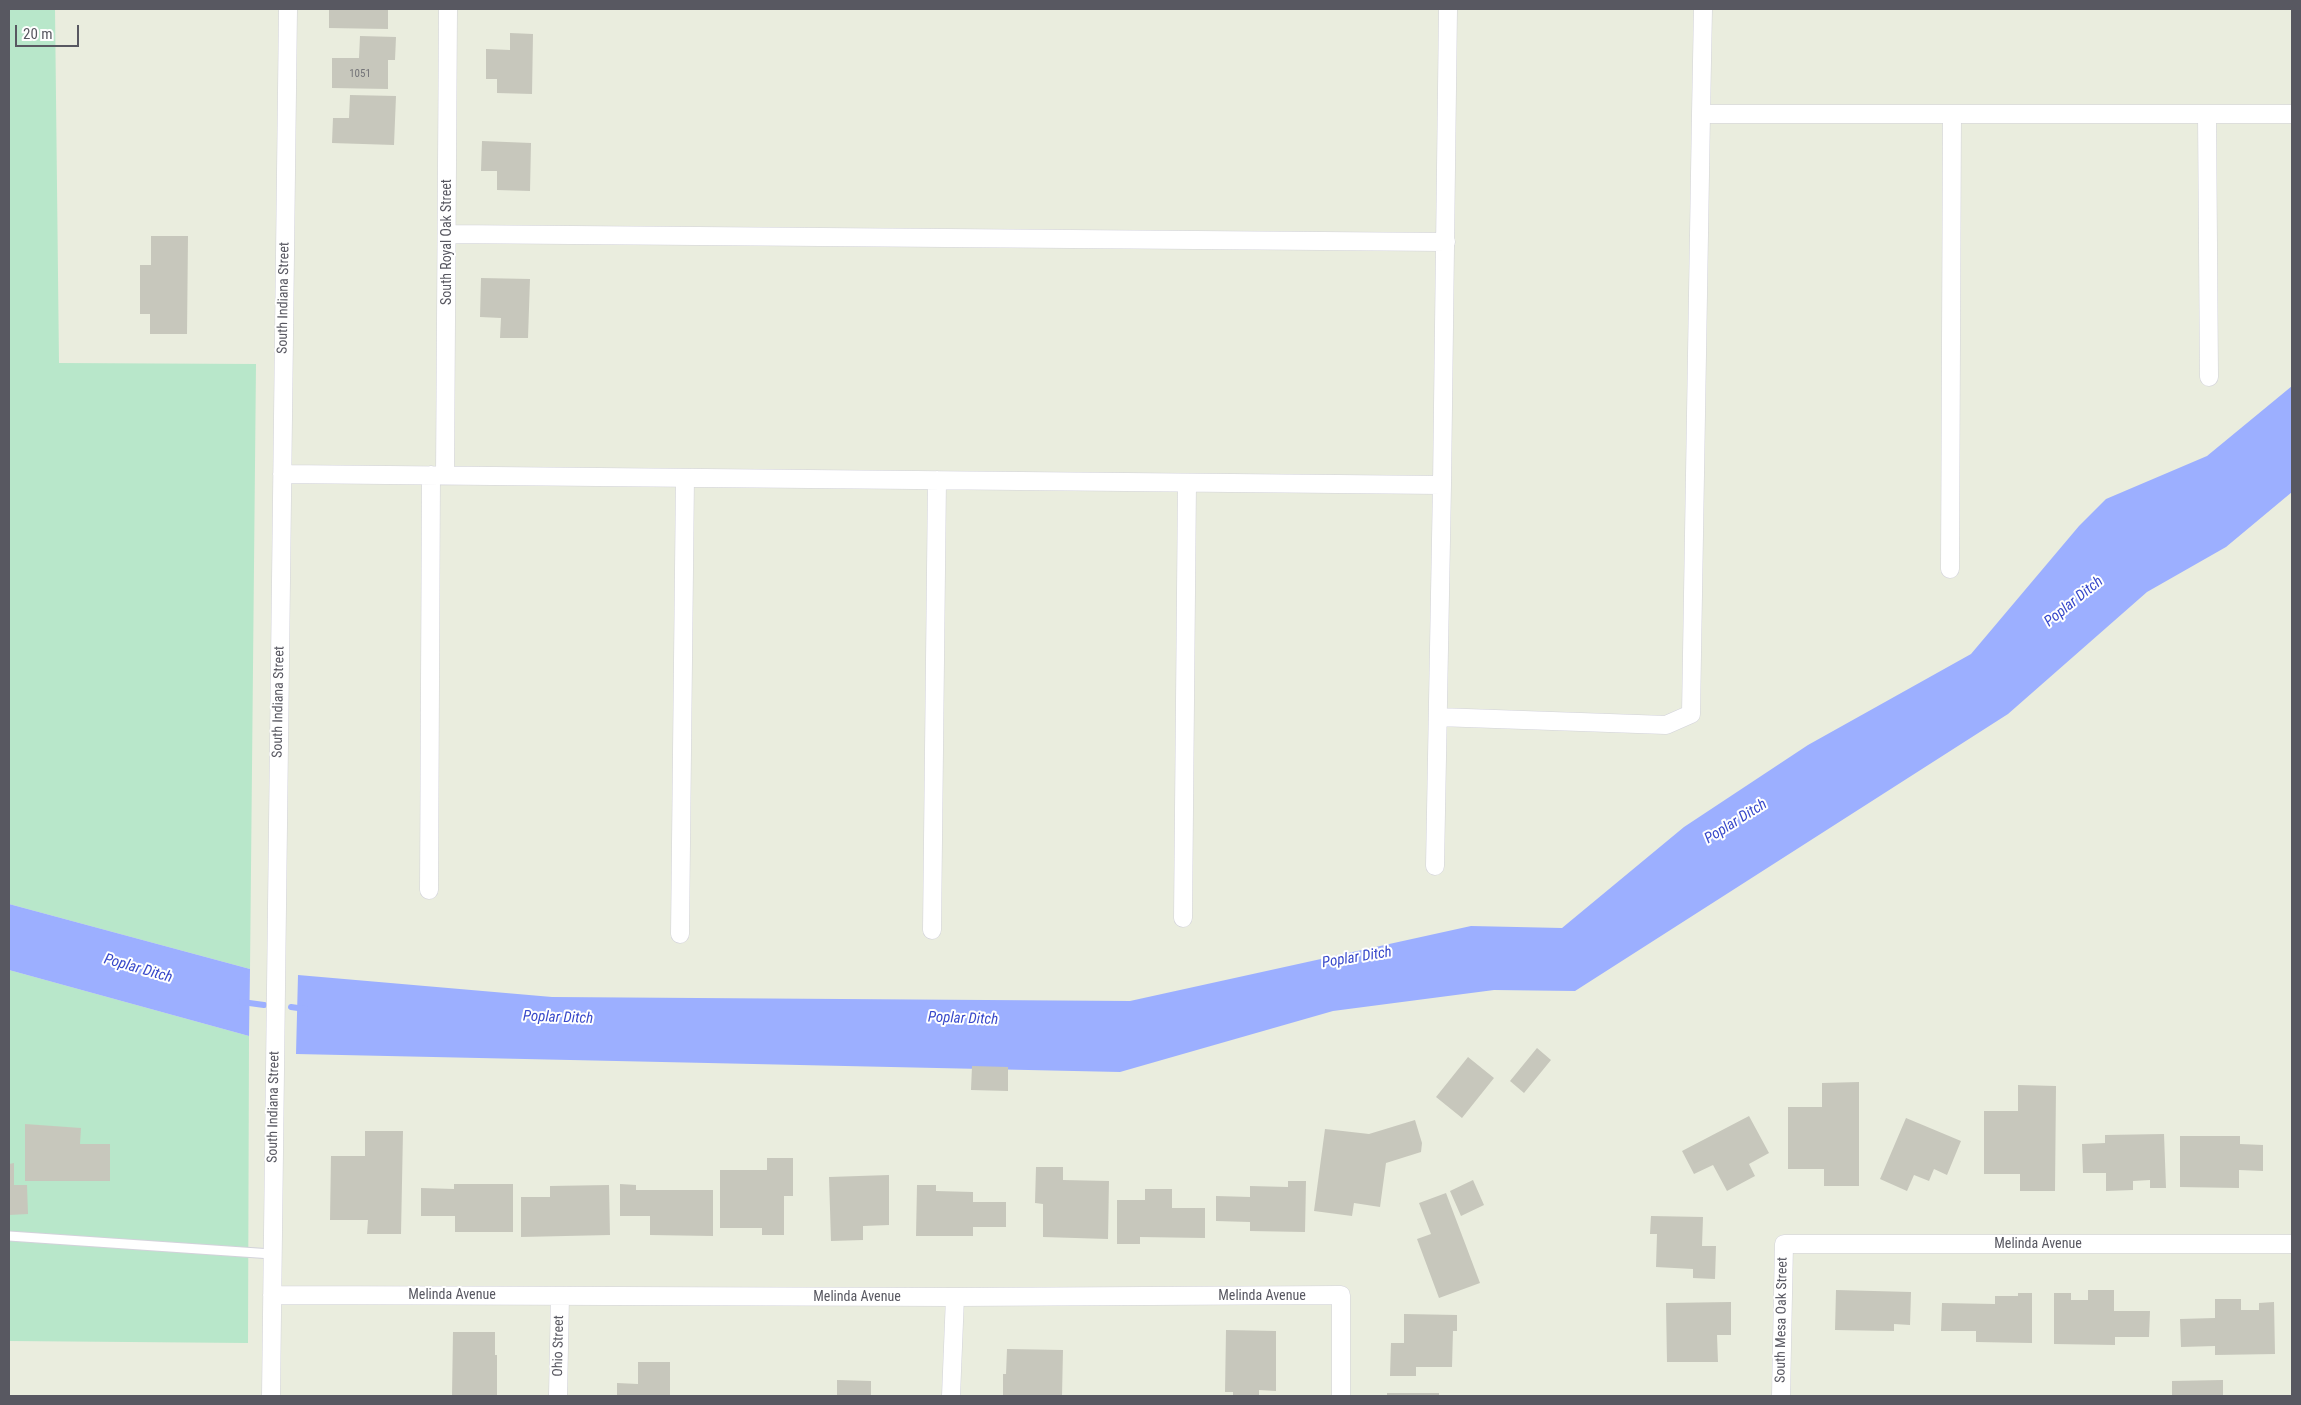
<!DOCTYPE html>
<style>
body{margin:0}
#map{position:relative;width:2301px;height:1405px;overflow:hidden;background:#eaedde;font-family:"Roboto Condensed",sans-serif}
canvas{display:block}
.frame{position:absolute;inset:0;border:10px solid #585861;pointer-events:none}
.scale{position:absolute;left:15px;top:25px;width:64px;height:22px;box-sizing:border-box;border:2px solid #585861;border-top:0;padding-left:6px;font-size:15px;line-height:18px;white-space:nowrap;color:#585861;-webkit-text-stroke:4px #fff;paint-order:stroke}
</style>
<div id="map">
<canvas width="2301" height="1405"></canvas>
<div class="frame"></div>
<div class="scale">20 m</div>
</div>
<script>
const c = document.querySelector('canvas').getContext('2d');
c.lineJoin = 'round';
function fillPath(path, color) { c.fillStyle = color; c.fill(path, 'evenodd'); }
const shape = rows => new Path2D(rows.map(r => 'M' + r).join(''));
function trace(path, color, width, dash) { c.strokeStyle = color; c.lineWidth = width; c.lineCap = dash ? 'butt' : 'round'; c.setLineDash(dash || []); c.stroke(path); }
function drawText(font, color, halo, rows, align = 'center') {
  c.font = font + ' "Roboto Condensed",sans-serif'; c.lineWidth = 4; c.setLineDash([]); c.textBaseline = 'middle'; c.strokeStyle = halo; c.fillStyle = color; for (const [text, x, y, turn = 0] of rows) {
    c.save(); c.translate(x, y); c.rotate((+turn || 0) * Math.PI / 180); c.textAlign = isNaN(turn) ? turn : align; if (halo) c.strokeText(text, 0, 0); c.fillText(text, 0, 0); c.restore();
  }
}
fillPath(shape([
 [9,9,55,9,59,363,256,364,250,969,9,904],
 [9,970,249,1036,248,1343,9,1341]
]), '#b8e7ca');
fillPath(shape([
 [2292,386,2292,492,2226,547,2147,592,2008,714,1575,991,1494,990,1333,1011,1120,1072,296,1054,298,975,552,997,1130,1001,1471,926,1562,928,1684,827,1808,745,1971,654,2079,526,2106,499,2207,456],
 [9,904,250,969,249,1036,9,970]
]), '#9cafff');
trace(shape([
 [242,1002,264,1005],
 [291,1007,305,1009]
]), '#9cafff', 6);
fillPath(shape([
 [329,9,388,9,388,29,329,28],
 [510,33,533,34,532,94,497,93,497,79,486,79,486,49,510,50],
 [360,36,396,37,395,60,388,60,388,89,332,88,332,58,359,58],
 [350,95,396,96,394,145,332,143,333,118,349,118],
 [482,141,531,143,530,191,497,190,497,171,481,171],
 [151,236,188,236,187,334,150,334,150,314,140,314,140,265,151,265],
 [481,278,530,279,528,338,500,338,501,318,480,317],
 [1537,1048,1551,1060,1524,1093,1510,1081],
 [1468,1057,1494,1078,1462,1118,1436,1097],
 [972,1066,1008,1067,1008,1091,971,1090],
 [1859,1082,1859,1186,1824,1186,1824,1169,1788,1169,1788,1107,1822,1107,1822,1083],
 [2018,1085,2056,1086,2055,1191,2020,1191,2020,1174,1984,1174,1984,1111,2018,1111],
 [1749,1116,1769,1153,1749,1164,1755,1176,1727,1191,1713,1165,1694,1174,1682,1151],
 [1906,1118,1961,1141,1947,1175,1934,1169,1929,1181,1914,1175,1907,1191,1880,1179],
 [1415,1120,1422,1143,1421,1152,1386,1163,1380,1207,1354,1203,1352,1216,1314,1211,1325,1129,1369,1134],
 [25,1124,81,1128,80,1144,110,1144,110,1181,25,1181],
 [365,1131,403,1131,401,1234,367,1234,368,1220,330,1220,331,1156,365,1156],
 [2164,1134,2166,1188,2150,1188,2150,1180,2133,1181,2133,1190,2106,1191,2106,1173,2083,1173,2082,1144,2105,1143,2105,1135],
 [2180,1136,2240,1136,2240,1144,2263,1145,2263,1171,2239,1170,2239,1188,2180,1187],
 [767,1158,793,1158,793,1196,784,1196,784,1235,762,1235,762,1228,720,1228,720,1170,767,1170],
 [14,1163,14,1185,27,1185,28,1214,9,1215,9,1164],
 [1036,1167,1063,1167,1063,1180,1109,1181,1108,1239,1043,1237,1043,1204,1035,1203],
 [889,1175,889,1225,863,1226,863,1240,831,1241,829,1177],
 [1473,1180,1484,1205,1461,1216,1450,1191],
 [1288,1181,1306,1181,1305,1232,1250,1231,1250,1222,1216,1221,1216,1196,1250,1197,1250,1186,1288,1187],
 [454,1184,513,1184,513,1232,455,1232,455,1216,421,1216,421,1188,454,1189],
 [620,1184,636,1185,636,1190,713,1190,713,1236,650,1235,650,1216,620,1216],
 [609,1185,610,1235,521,1237,521,1197,550,1197,550,1186],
 [917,1185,936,1185,936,1191,973,1192,973,1202,1006,1202,1006,1227,973,1227,973,1236,916,1236],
 [1145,1189,1172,1189,1172,1208,1205,1208,1205,1238,1140,1237,1140,1244,1117,1244,1117,1200,1145,1200],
 [1446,1193,1480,1283,1439,1298,1417,1239,1431,1234,1419,1203],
 [1651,1216,1703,1217,1702,1246,1716,1246,1715,1279,1693,1278,1693,1269,1656,1267,1657,1234,1650,1234],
 [1836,1290,1911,1292,1910,1325,1894,1324,1894,1331,1835,1330],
 [2088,1290,2114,1290,2114,1311,2150,1311,2149,1337,2115,1337,2115,1345,2054,1344,2054,1293,2071,1293,2071,1300,2088,1300],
 [2018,1293,2032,1293,2032,1343,1976,1342,1976,1331,1941,1331,1942,1303,1995,1304,1995,1296,2018,1296],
 [2215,1299,2241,1299,2241,1310,2259,1310,2259,1303,2274,1302,2275,1354,2215,1355,2215,1346,2181,1347,2180,1319,2215,1318],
 [1731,1302,1731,1335,1717,1335,1718,1362,1667,1362,1666,1303],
 [1404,1314,1457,1315,1457,1331,1453,1331,1452,1367,1416,1367,1416,1376,1390,1376,1391,1343,1404,1343],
 [1226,1330,1276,1331,1276,1391,1259,1390,1259,1396,1233,1396,1233,1392,1225,1392],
 [453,1332,495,1332,495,1355,497,1355,497,1396,452,1396],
 [1007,1349,1063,1350,1062,1396,1003,1396,1003,1374,1006,1374],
 [638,1362,670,1362,670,1396,617,1396,617,1383,638,1384],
 [837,1380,871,1381,871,1396,837,1396],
 [2223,1380,2223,1396,2172,1396,2172,1381],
 [1387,1393,1439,1393,1439,1396,1387,1396]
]), '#c7c7bc');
const service = shape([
 [9,1236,272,1254]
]);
const minor = shape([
 [1703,9,1701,114,2292,114],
 [2207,114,2209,377],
 [447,234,1446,242],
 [282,474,1442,485,1448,9],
 [445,475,448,9],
 [1950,569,1952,114],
 [1438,717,1666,725,1691,714,1701,114],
 [1435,866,1442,485],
 [429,890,431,475],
 [1183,918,1187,483],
 [932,930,937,480],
 [680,934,685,478],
 [272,1295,955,1297,1341,1295,1341,1396],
 [271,1396,288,9],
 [558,1396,560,1296],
 [951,1396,955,1297],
 [1781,1396,1784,1244,2292,1244]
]);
trace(service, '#d2d2da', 11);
trace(minor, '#d2d2da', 19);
trace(service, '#fff', 9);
trace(minor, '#fff', 18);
drawText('11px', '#747478', null, [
 ["1051",360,74]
]);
drawText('14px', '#585861', '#fff', [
 ["South Royal Oak Street",447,242,-90],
 ["South Indiana Street",284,298,-89],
 ["South Indiana Street",279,702,-89],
 ["South Indiana Street",274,1107,-89],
 ["Melinda Avenue",2038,1244],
 ["Melinda Avenue",452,1295],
 ["Melinda Avenue",1262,1296],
 ["Melinda Avenue",857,1297],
 ["South Mesa Oak Street",1782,1320,-89],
 ["Ohio Street",559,1346,-89]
]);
drawText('italic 15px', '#3748ca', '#fff', [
 ["Poplar Ditch",2074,602,-39],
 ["Poplar Ditch",1736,822,-32],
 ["Poplar Ditch",1357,958,-9],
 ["Poplar Ditch",138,969,16],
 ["Poplar Ditch",558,1018,2],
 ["Poplar Ditch",963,1019,2]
]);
</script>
